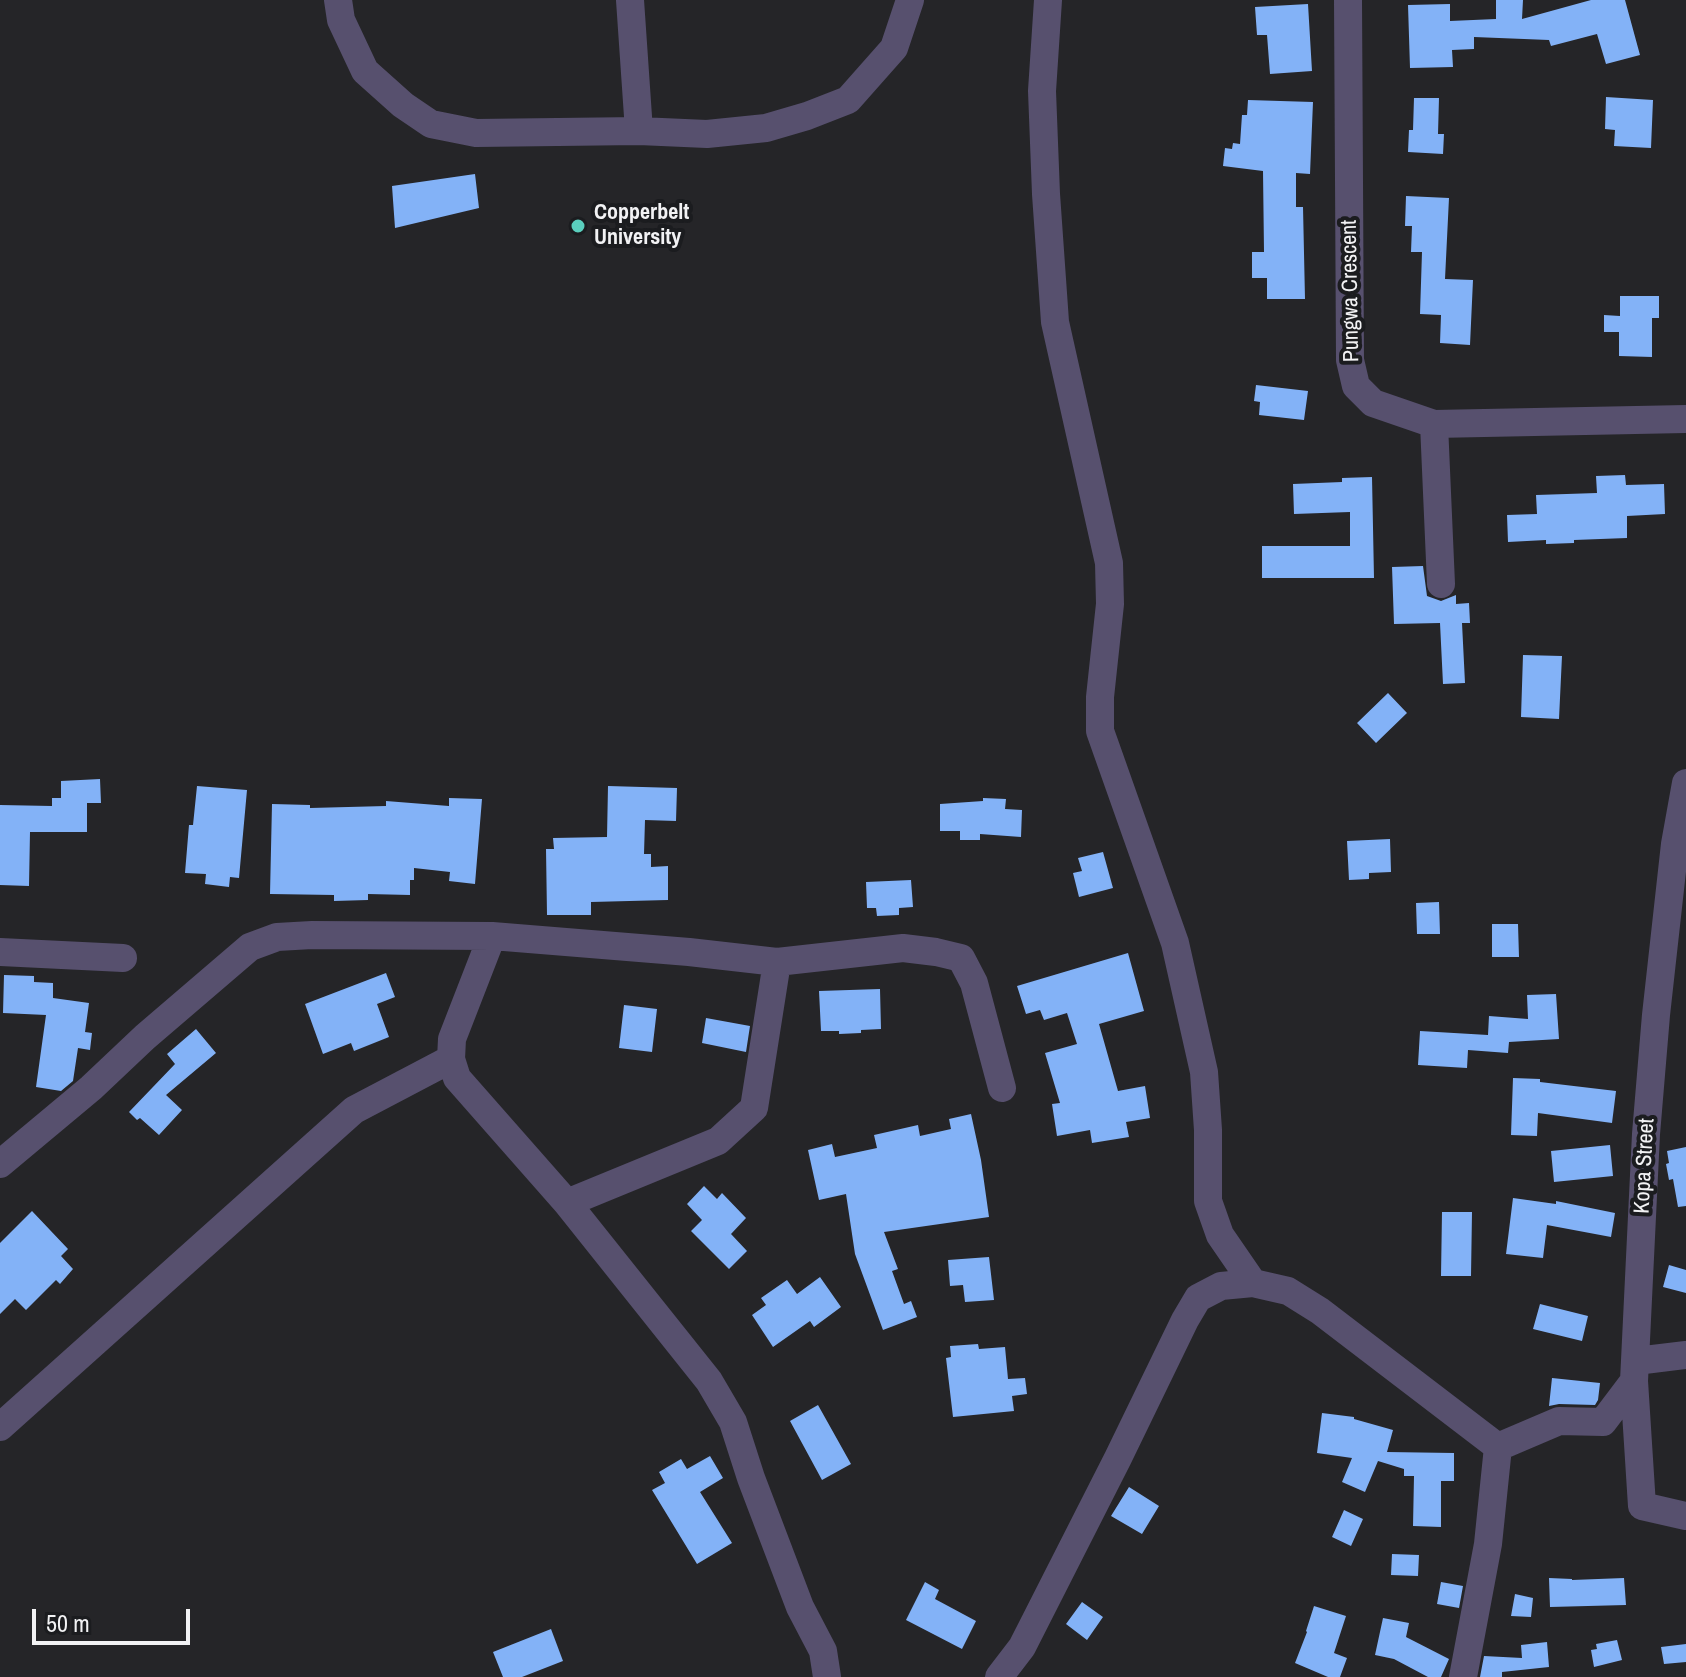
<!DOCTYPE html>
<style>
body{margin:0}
#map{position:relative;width:1686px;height:1677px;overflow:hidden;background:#252528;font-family:"Archivo Narrow",sans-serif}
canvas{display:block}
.scale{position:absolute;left:32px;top:1609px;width:158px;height:36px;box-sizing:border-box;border:4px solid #f2f2f4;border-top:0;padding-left:10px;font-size:24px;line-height:28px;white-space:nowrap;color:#f2f2f4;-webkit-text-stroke:6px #1b1c1f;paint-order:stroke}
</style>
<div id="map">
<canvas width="1686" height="1677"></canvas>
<div class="scale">50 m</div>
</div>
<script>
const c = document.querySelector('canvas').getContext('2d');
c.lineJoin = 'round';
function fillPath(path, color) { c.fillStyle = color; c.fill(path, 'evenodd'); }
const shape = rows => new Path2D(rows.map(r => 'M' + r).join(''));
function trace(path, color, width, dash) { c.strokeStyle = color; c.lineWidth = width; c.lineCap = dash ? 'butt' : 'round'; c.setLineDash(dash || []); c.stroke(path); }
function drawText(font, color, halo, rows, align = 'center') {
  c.font = font + ' "Archivo Narrow",sans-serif'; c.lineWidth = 8; c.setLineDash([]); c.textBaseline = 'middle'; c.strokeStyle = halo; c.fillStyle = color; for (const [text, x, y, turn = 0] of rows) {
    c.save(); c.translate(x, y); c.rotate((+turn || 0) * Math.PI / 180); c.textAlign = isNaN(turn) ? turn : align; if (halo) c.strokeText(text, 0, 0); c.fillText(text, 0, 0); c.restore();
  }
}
fillPath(shape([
 [1496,0,1523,0,1522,19,1591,0,1625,0,1640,55,1606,64,1597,34,1551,46,1549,40,1474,37,1474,49,1452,50,1453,67,1410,68,1408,5,1450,4,1450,21,1496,19],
 [1308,4,1312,71,1270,74,1267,35,1257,35,1255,7],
 [1606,97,1653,100,1651,148,1614,146,1615,130,1605,129],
 [1414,98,1439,98,1438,134,1444,134,1443,154,1408,152,1409,130,1413,130],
 [1248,100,1313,102,1310,174,1296,173,1296,207,1303,207,1305,299,1267,299,1267,278,1252,278,1252,252,1264,252,1263,171,1223,166,1225,148,1232,149,1233,143,1240,144,1242,115,1247,115],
 [475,174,479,208,395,228,392,186],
 [1406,196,1449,198,1445,279,1473,280,1470,345,1440,343,1441,315,1420,314,1422,252,1411,252,1412,226,1405,226],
 [1620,296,1659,296,1659,318,1652,318,1652,357,1619,356,1619,332,1604,332,1604,315,1620,316],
 [1256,385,1308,391,1304,420,1259,415,1260,402,1254,401],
 [1625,475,1626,485,1664,484,1665,514,1627,516,1627,538,1574,540,1574,543,1546,544,1546,540,1508,542,1507,515,1537,514,1536,495,1597,493,1596,476],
 [1372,477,1374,578,1262,578,1262,546,1350,546,1350,512,1294,514,1293,484,1342,482,1342,478],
 [1423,566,1427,596,1441,601,1456,595,1456,604,1469,603,1470,623,1462,623,1465,683,1443,684,1440,623,1394,624,1392,567],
 [1523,655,1562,656,1559,719,1521,717],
 [1388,693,1407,713,1376,743,1357,723],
 [100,779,101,803,87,803,87,832,30,832,29,886,0,885,0,805,52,806,52,798,61,798,61,781],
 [197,786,247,790,239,878,230,877,229,887,205,884,206,874,185,873,189,825,193,825],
 [608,786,677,788,676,821,645,820,644,854,651,854,651,867,668,866,668,900,591,902,591,915,547,915,546,849,554,849,553,838,607,837],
 [449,798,482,799,475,884,449,881,450,872,414,868,414,880,410,880,410,895,368,894,368,900,334,901,334,895,270,894,272,804,310,805,310,808,386,806,386,801,449,806],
 [983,798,1006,799,1005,809,1022,810,1021,837,980,834,980,840,960,840,960,831,940,831,940,804,983,801],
 [1390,839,1391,872,1369,873,1369,879,1349,880,1347,841],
 [1103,852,1113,888,1079,897,1073,873,1082,871,1078,858],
 [911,880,913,907,899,908,899,915,877,916,876,908,867,908,866,882],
 [1439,902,1440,934,1417,934,1416,903],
 [1492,924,1518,924,1519,957,1492,957],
 [1128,953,1144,1011,1099,1024,1118,1091,1145,1086,1150,1118,1126,1122,1129,1137,1092,1143,1090,1130,1057,1136,1052,1104,1060,1103,1045,1053,1077,1044,1067,1013,1044,1020,1040,1010,1026,1014,1017,986],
 [386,973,395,997,377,1004,389,1037,354,1051,351,1043,323,1054,305,1004],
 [4,975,34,976,34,982,53,983,53,998,89,1003,85,1032,92,1033,90,1050,78,1048,73,1081,61,1091,36,1087,46,1015,3,1013],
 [880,989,881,1029,861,1030,861,1033,839,1034,839,1031,821,1031,819,991],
 [1556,994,1559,1039,1509,1042,1508,1053,1468,1050,1467,1068,1418,1065,1420,1031,1488,1035,1489,1016,1528,1019,1527,995],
 [624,1005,657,1009,652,1052,619,1048],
 [706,1018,750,1026,746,1052,702,1043],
 [196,1029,216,1053,166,1095,182,1110,159,1135,140,1118,137,1120,129,1112,175,1064,167,1054],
 [1513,1078,1540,1079,1540,1082,1616,1091,1612,1123,1538,1113,1537,1136,1511,1135],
 [971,1114,981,1160,989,1217,884,1232,898,1269,892,1271,904,1304,911,1301,917,1317,883,1330,855,1254,846,1194,819,1200,808,1150,832,1144,835,1157,877,1148,874,1135,918,1125,920,1136,951,1129,949,1119],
 [1610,1145,1613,1176,1554,1182,1551,1151],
 [1686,1147,1686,1206,1678,1207,1673,1179,1669,1180,1666,1164,1669,1163,1667,1151],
 [704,1186,717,1199,722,1193,746,1218,731,1234,747,1251,729,1269,691,1231,702,1220,687,1204],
 [1513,1198,1556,1204,1556,1201,1615,1213,1611,1237,1547,1225,1543,1258,1506,1254],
 [32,1211,68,1249,61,1256,73,1269,60,1284,56,1280,26,1310,15,1299,0,1314,0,1243],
 [1442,1212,1472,1212,1471,1276,1441,1276],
 [989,1257,994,1300,965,1302,963,1285,950,1286,948,1260],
 [1669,1265,1686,1270,1686,1293,1663,1287],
 [820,1277,841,1307,814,1327,810,1321,773,1347,752,1315,766,1305,761,1298,787,1280,797,1294],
 [1540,1304,1588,1316,1582,1341,1533,1329],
 [978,1344,979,1349,1005,1347,1008,1379,1025,1378,1027,1394,1012,1396,1014,1411,953,1417,946,1358,951,1357,950,1346],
 [1552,1378,1600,1383,1598,1400,1595,1405,1559,1404,1549,1406],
 [818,1405,851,1464,822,1480,790,1421],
 [1322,1413,1354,1417,1354,1419,1393,1430,1387,1452,1454,1453,1454,1481,1441,1481,1441,1527,1413,1526,1414,1476,1404,1476,1404,1469,1378,1461,1365,1492,1342,1482,1352,1458,1317,1453],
 [710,1456,723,1478,700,1492,732,1543,697,1564,652,1490,665,1483,659,1472,681,1459,687,1469],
 [1129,1487,1159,1506,1142,1534,1111,1516],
 [1344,1510,1363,1519,1351,1546,1332,1537],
 [1392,1554,1419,1555,1418,1576,1391,1575],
 [1549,1578,1572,1579,1572,1580,1624,1578,1626,1605,1550,1607],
 [925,1582,939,1590,935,1599,976,1621,962,1649,906,1620],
 [1441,1582,1463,1586,1459,1608,1437,1604],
 [1515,1594,1533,1598,1531,1617,1511,1616],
 [1082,1602,1103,1617,1087,1640,1066,1624],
 [1314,1606,1346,1616,1334,1653,1347,1658,1340,1677,1328,1677,1295,1663,1307,1632,1306,1631],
 [1383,1618,1409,1623,1406,1637,1449,1659,1441,1677,1428,1677,1394,1659,1375,1655],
 [551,1629,563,1661,522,1677,503,1677,493,1652],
 [1617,1640,1622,1660,1594,1667,1591,1650,1597,1649,1596,1644],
 [1547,1642,1549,1667,1502,1672,1502,1677,1480,1677,1484,1656,1522,1658,1521,1645],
 [1686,1644,1686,1662,1664,1664,1661,1647]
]), '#83b2f7');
trace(shape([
 [338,0,341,20,365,71,403,105,431,124,476,133,639,131,707,134,766,128,807,116,848,100,894,48,910,0],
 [630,0,639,131],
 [1048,0,1042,91,1046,194,1055,322,1109,563,1110,604,1100,697,1100,731,1175,943,1204,1072,1208,1130,1208,1201,1220,1235,1253,1283],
 [1348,0,1350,360,1356,386,1373,403,1434,424,1686,419],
 [1434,424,1441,584],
 [1686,783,1675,844,1656,1015,1646,1134,1634,1381,1642,1506,1686,1516],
 [492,936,452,1039,451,1059,457,1078,567,1203,709,1381,733,1422,751,1478,800,1607,823,1651,827,1677],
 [0,952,123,958],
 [0,1164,91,1088,145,1037,250,947,277,937,312,935,492,936,689,952,777,962,903,948,936,952,961,958,974,983,1002,1088],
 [567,1203,718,1141,754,1108,777,962],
 [1636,1361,1686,1355],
 [0,1427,354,1110,451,1059],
 [1498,1447,1559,1421,1603,1422,1634,1381],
 [999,1677,1022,1647,1118,1458,1185,1320,1198,1298,1221,1286,1253,1283,1288,1291,1320,1311,1498,1447],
 [1463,1677,1488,1544,1498,1447]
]), '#57506e', 28);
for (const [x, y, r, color] of [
 [578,226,8,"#5acebd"]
]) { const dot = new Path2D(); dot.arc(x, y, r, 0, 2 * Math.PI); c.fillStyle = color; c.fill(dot); trace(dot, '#1b1c1f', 3); }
drawText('bold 22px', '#f2f2f4', '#1b1c1f', [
 ["Copperbelt",594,213],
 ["University",594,238]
], 'left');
drawText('22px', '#f2f2f4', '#1b1c1f', [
 ["Pungwa Crescent",1351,291,-91],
 ["Kopa Street",1645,1166,-87]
]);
</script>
